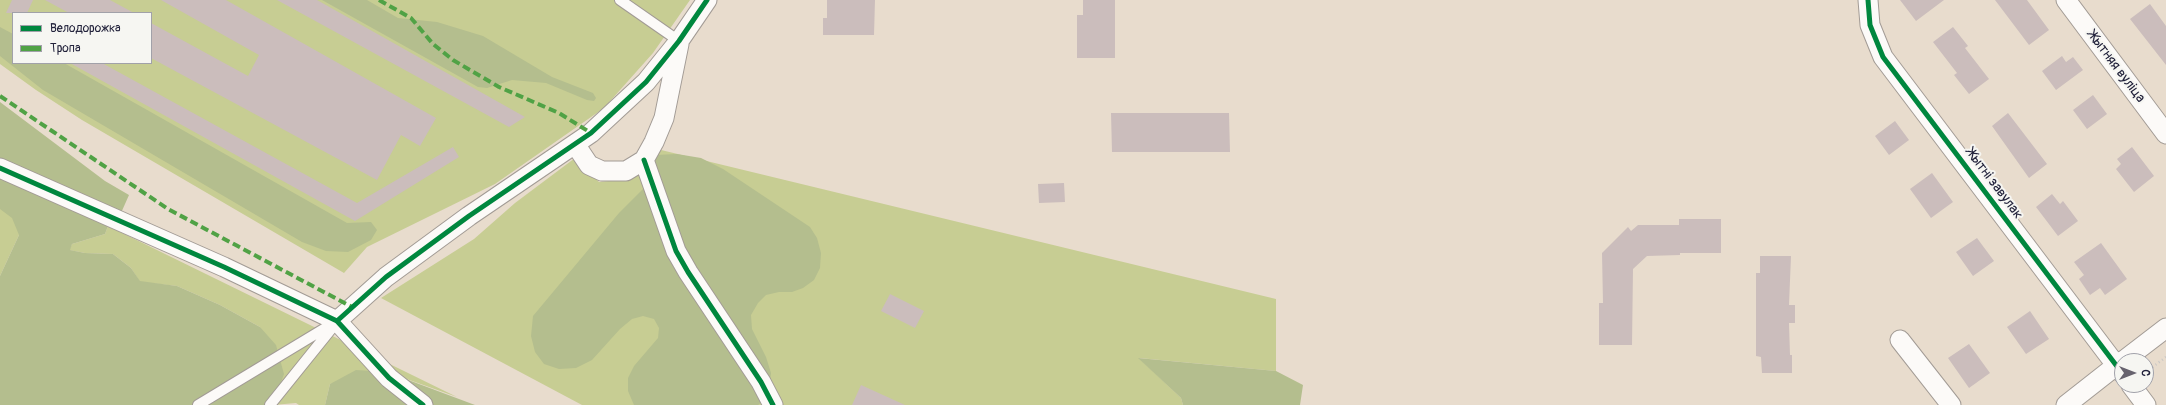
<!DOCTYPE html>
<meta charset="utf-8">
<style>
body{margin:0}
#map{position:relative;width:2166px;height:405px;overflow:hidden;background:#e8dccd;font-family:Pangolin,sans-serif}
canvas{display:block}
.legend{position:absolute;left:12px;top:12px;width:140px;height:52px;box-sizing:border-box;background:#f6f6f2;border:1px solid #a1a1a9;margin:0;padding:5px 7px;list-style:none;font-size:12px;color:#22223b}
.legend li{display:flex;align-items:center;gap:8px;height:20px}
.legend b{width:20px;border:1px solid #a1a1a9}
.north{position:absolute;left:2114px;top:353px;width:40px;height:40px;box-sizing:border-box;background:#f6f6f2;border:1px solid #a1a1a9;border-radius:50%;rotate:90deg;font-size:11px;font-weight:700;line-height:16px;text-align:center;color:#22223b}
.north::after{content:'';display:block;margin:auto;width:14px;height:18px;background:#67636e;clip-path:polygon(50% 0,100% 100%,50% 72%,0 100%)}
</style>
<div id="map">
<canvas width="2166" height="405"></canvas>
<ul class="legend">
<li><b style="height:5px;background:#00873e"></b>Велодорожка</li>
<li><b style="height:5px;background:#50a245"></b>Тропа</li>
</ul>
<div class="north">С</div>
</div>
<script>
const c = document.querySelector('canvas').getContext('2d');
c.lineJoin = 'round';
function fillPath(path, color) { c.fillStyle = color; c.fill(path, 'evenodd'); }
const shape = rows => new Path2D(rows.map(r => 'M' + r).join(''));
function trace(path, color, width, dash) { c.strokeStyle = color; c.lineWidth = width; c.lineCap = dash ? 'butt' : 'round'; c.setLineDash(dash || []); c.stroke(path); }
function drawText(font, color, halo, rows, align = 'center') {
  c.font = font + ' Pangolin,sans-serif'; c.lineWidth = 4; c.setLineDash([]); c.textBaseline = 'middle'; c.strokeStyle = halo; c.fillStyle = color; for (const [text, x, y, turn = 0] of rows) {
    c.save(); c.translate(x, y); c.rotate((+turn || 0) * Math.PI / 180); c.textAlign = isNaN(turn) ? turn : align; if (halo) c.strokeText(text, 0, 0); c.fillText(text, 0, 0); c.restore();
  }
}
fillPath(shape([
 [0,0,690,0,653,53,604,108,495,184,367,247,344,273,82,120,36,90,0,64],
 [13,13,151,13,151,63,13,63],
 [657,149,1276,299,1276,371,1139,358,1181,398,1183,405,582,405,381,298,474,239,515,203,575,158,599,182,634,178],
 [0,158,77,193,19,235,0,276],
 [108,226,457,397,387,372,330,384,325,405,299,405,296,403,273,405,260,327,220,305,177,286,140,282,131,268,113,254,85,253,69,250,72,244,105,234]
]), '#c7cd93');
fillPath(shape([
 [322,0,367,0,398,18,437,22,483,36,552,77,593,93,596,98,594,101,587,100,546,83,512,80,487,88,478,87],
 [0,27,13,34,13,63,64,63,347,223,371,222,377,230,371,240,348,252,326,251,302,242,43,90,0,56],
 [0,102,105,181,129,195,121,213,0,158],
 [677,154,701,158,723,169,810,227,817,238,821,253,820,268,814,280,803,288,792,292,779,292,766,295,758,303,751,315,752,329,766,357,771,373,768,397,758,405,634,405,628,391,628,378,634,366,658,338,659,328,654,319,643,316,632,319,620,329,592,360,576,368,559,369,544,364,535,352,531,336,533,316,619,213,644,188,648,164,655,155],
 [0,176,108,226,105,234,72,244,70,250,85,253,113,254,131,268,140,281,177,286,220,305,260,327,276,345,284,374,273,405,0,405,0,276,19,235,12,218,0,209],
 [1138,358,1276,371,1303,385,1300,405,1183,405,1181,398],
 [356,370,387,372,475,405,325,405,330,384]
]), '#b4be8e');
fillPath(shape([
 [12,0,33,0,27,13,6,13],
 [45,0,110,0,134,13,69,13],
 [161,0,226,0,436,118,420,146,401,135,377,180,151,58,151,23,248,76,259,55],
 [277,0,317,0,525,117,509,127],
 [827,0,875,0,874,35,823,35,823,18,827,18],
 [1083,0,1115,0,1115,58,1077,58,1077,15,1083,15],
 [1900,0,1944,0,1916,21],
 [1995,0,2027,0,2049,30,2029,45],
 [2150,4,2166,26,2166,65,2130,19],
 [1953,27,1968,46,1965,48,1989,79,1969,94,1954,75,1957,73,1933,42],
 [2062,56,2066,62,2073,57,2083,70,2056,90,2042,71],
 [70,63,102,63,357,203,453,147,459,157,355,221],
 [2093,95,2107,114,2087,129,2073,110],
 [1111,113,1229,113,1230,152,1112,152],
 [2008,113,2047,164,2029,178,1992,126],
 [1895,121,1909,140,1889,155,1875,136],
 [2132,147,2154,176,2134,192,2116,169,2121,164,2117,159],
 [1932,173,1953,202,1931,218,1910,189],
 [1064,183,1065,202,1039,203,1038,184],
 [2052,194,2060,204,2063,201,2078,221,2058,236,2036,207],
 [1679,219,1721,219,1721,253,1680,253,1680,255,1647,256,1633,269,1632,345,1599,345,1599,303,1603,303,1602,253,1628,227,1631,231,1638,225,1679,225],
 [1977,238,1994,261,1973,276,1956,252],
 [2101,243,2127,279,2105,295,2100,288,2090,295,2079,279,2084,275,2074,262],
 [1760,256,1791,256,1789,305,1795,305,1795,323,1789,323,1790,355,1792,355,1792,373,1762,373,1761,357,1756,356,1756,273,1760,273],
 [890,294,924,311,915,328,881,311],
 [2030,311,2049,339,2026,354,2007,327],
 [1969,344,1990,373,1969,388,1948,358],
 [861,385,905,405,852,405]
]), '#cbbdbc');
const service = shape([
 [620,0,679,41],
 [198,405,337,321],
 [270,405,332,328]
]);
const minor = shape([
 [1868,0,1870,25,1883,57,2122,373],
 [2066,0,2166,134],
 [575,144,589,165,602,171,626,171,644,160,654,142,664,118,679,44],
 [644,160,676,251,688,272,761,382,773,405],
 [0,168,224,267,337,321,389,378,423,405],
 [337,321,386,277,469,216,591,133,646,82,679,41,707,0],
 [1900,340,1951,405],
 [2123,361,2166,328],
 [2131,385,2146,405],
 [2066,405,2122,361]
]);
trace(service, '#a29b95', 12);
trace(minor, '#a29b95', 21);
trace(shape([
 [2146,372,2166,357]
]), '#c9c6c4', 2.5, [1, 3]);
trace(service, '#fcfaf8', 10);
trace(minor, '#fcfaf8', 19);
trace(shape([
 [379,0,411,18,433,44,453,60,499,87,559,113,591,133],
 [0,96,168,209,352,307]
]), '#50a245', 4, [8, 4]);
trace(shape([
 [1868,0,1870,25,1883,57,2122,373],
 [644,160,676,251,688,272,761,382,773,405],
 [0,168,224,267,337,321,389,378,423,405],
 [337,321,386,277,469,216,591,133,646,82,679,41,707,0]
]), '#00873e', 5);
drawText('14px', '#22223b', '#f6f6f2', [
 ["Жытняя вуліца",2116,67,53],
 ["Жытні завулак",1994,184,53]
]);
</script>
